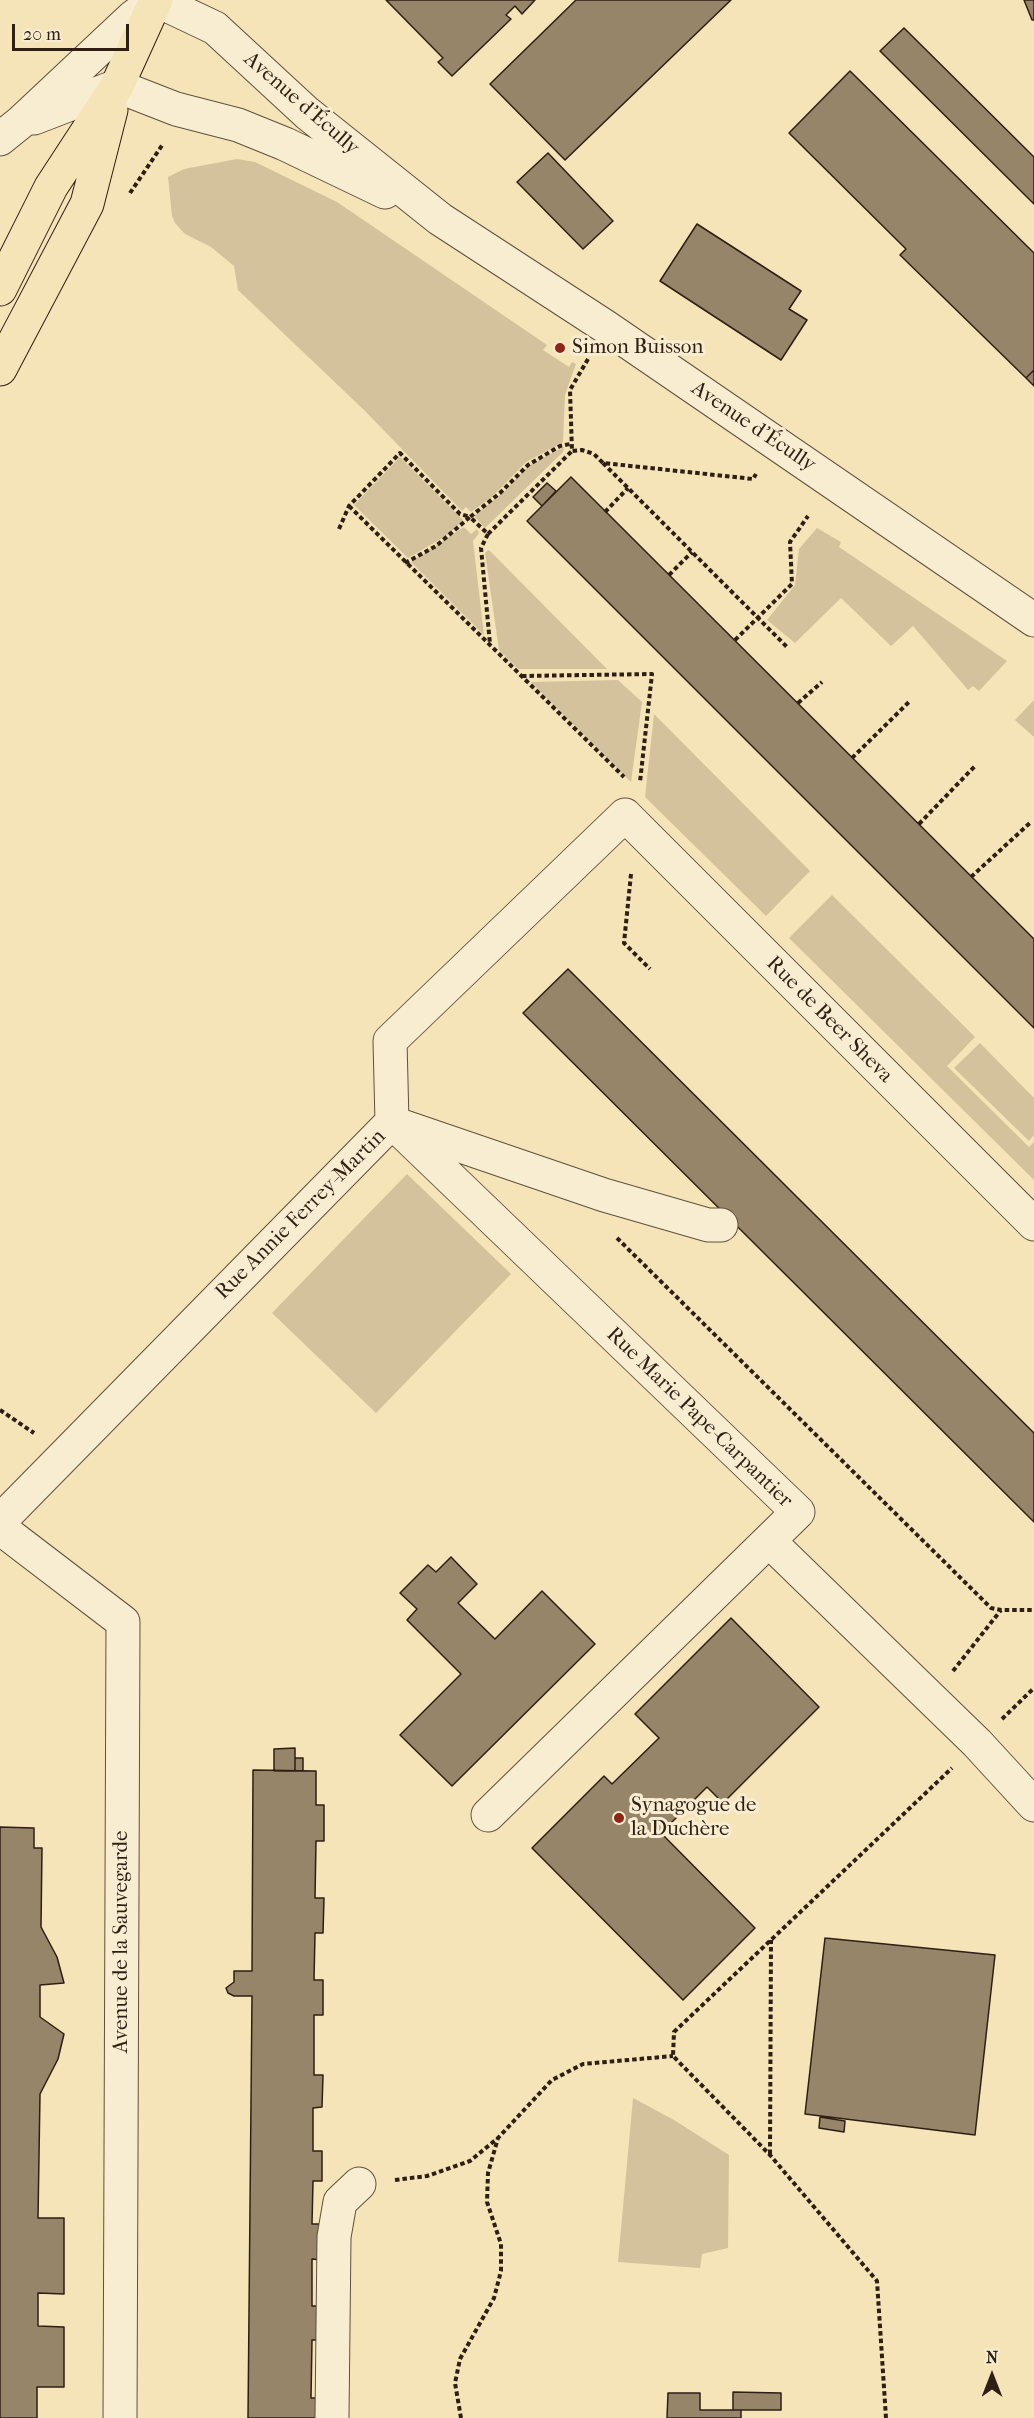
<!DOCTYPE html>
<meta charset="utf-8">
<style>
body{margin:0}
#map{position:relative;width:1034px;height:2418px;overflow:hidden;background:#f5e4b8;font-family:"IM FELL French Canon",serif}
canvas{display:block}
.north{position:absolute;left:962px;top:2346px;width:60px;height:60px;-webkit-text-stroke:4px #f8edd1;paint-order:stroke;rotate:0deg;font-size:16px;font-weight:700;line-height:24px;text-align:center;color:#2f1e14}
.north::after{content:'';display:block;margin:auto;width:21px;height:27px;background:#2f1e14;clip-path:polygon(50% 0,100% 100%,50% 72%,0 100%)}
.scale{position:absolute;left:12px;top:24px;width:117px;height:27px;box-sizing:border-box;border:3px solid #2f1e14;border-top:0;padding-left:8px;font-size:18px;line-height:21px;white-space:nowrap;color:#2f1e14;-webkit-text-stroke:4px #f8edd1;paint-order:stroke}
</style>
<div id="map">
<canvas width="1034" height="2418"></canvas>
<div class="north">N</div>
<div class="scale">20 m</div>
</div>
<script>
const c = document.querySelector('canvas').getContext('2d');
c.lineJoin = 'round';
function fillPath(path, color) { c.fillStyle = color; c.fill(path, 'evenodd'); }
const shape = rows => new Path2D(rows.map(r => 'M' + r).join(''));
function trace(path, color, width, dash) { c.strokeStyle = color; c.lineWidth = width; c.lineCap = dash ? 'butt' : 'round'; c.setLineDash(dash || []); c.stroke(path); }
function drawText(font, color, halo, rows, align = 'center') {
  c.font = font + ' "IM FELL French Canon",serif'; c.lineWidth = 6; c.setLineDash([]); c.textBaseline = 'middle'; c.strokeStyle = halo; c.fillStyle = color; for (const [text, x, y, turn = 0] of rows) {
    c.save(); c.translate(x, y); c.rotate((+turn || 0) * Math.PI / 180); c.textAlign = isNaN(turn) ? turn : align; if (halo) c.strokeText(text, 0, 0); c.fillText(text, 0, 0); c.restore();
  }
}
fillPath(shape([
 [237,159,255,162,337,202,547,345,543,350,569,367,572,362,576,364,565,395,563,442,526,462,493,496,471,512,466,507,462,511,364,410,238,290,234,266,211,247,185,234,175,223,172,216,168,177,184,169],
 [564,447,563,452,485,528,474,516,504,492,528,466],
 [400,457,463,520,446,536,408,558,354,505],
 [464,527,471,534,477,529,479,533,473,541,484,635,411,562],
 [817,528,841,542,839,547,1007,661,979,691,973,686,968,690,913,626,891,646,841,598,795,643,767,620,795,585,799,549],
 [488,550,490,551,607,669,518,669,499,650,485,553],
 [618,680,642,702,631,782,531,682],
 [1034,700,1034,737,1015,720],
 [654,714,810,871,766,916,645,797],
 [832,895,975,1037,947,1066,1029,1147,1034,1142,1034,1180,789,938],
 [980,1043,1034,1098,1034,1135,1029,1141,954,1068],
 [407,1174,511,1274,376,1413,272,1313],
 [633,2098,674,2120,729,2155,728,2248,702,2254,700,2268,618,2262]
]), '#d3c29c');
const building = shape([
 [386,0,535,0,522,14,515,6,506,15,511,19,452,76,438,62,443,58,386,0],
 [576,0,731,0,565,160,490,84,576,0],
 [1024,0,1034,0,1034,20,1032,20,1024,0],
 [904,28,1034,157,1034,204,880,51,904,28],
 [850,71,1034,253,1034,370,1026,378,900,255,906,249,789,133,850,71],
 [548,153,613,221,583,249,517,182,548,153],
 [697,224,801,291,789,309,807,320,781,360,660,281,697,224],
 [1034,370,1034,386,1026,378,1034,370],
 [571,477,1034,939,1034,1028,527,521,571,477],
 [547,483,556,491,542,506,533,497,547,483],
 [568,969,1034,1433,1034,1522,523,1013,568,969],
 [451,1557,477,1584,458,1603,495,1639,542,1591,595,1644,452,1786,400,1735,461,1674,407,1620,417,1609,400,1593,428,1565,436,1572,451,1557],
 [731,1618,819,1707,723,1803,707,1787,661,1833,755,1928,683,2000,532,1848,604,1776,612,1784,659,1738,635,1714,731,1618],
 [295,1748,295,1771,274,1771,274,1749,295,1748],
 [295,1758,303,1758,303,1771,295,1771,295,1758],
 [253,1770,316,1771,316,1805,324,1805,324,1841,316,1841,315,1898,324,1898,323,1933,315,1933,314,1980,323,1980,323,2015,314,2015,314,2075,323,2075,322,2107,313,2108,313,2151,322,2151,322,2181,313,2181,312,2224,321,2224,321,2260,312,2259,312,2306,321,2306,320,2340,312,2340,311,2398,320,2398,320,2418,248,2418,252,1996,234,1996,228,1993,226,1988,234,1982,234,1971,252,1971,253,1770],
 [0,1827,34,1828,34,1848,42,1848,41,1927,57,1957,64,1983,40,1985,40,2017,64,2034,58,2059,40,2094,38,2218,64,2218,64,2294,38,2293,38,2326,64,2327,64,2387,37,2387,37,2418,0,2418,0,1827],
 [825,1938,995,1955,975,2135,805,2114,825,1938],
 [820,2117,845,2121,844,2132,819,2128,820,2117],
 [733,2392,781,2393,781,2410,733,2410,733,2392],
 [668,2393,700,2393,700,2410,741,2410,741,2418,667,2418,668,2393]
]);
fillPath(building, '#968569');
trace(building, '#2f1e14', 1.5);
const minor = shape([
 [34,118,117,86,176,109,238,125,285,144,385,192],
 [0,139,21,122,133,17,156,0,215,28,307,113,440,219,606,327,1034,620],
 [392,1122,798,1512,488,1815],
 [402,1126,604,1195,708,1225,721,1225],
 [0,1521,392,1122,390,1041,625,815,1034,1224],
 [0,1528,123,1622,120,2418],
 [769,1541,977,1743,1034,1805],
 [332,2418,334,2237,340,2202,359,2184]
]);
const major = shape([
 [0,289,51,187,117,86,156,0],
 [0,369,87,204,111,110]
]);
trace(minor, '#60503d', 35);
trace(major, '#2f1e14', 35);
trace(shape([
 [130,193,163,144],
 [588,359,570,390,572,451,582,450,594,454,603,463,753,479,756,474],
 [603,463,787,647],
 [349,506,624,777],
 [605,512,628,488],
 [339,529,349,506,400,453,460,514,470,517,500,493,528,465,560,446,570,444],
 [488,534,572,451],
 [405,563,436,546,470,517,488,534,481,548,490,644],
 [669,575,692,552],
 [735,640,792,584,790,542,808,516],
 [522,676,652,674,640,782],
 [798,703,822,682],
 [852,758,909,702],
 [919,824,975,766],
 [631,874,624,943,650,969],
 [971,877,1031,822],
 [617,1238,991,1608,1001,1610,1034,1610],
 [0,1410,34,1433],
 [953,1671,1001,1610],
 [1002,1719,1034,1688],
 [770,2154,771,1940],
 [395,2180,427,2176,470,2161,498,2138,552,2080,583,2064,673,2056],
 [461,2418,455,2383,460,2359,494,2298,501,2271,501,2244,487,2202,488,2173,498,2138],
 [886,2418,877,2281,770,2155,673,2056,674,2032,952,1768]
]), '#2f1e14', 4, [4.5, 3]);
trace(minor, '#f8edd1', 33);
trace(major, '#f5e4b8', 33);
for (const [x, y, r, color] of [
 [560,348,6,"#8f2418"],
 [619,1818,6,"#8f2418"]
]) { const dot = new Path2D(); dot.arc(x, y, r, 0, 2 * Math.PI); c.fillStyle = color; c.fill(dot); trace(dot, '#f8edd1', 2); }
drawText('21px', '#2f1e14', '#f8edd1', [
 ["Avenue d'Écully",301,104,41],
 ["Avenue d'Écully",753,427,34],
 ["Rue de Beer Sheva",829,1020,45],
 ["Rue Annie Ferrey-Martin",301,1215,-45],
 ["Rue Marie Pape-Carpantier",699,1418,44],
 ["Avenue de la Sauvegarde",122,1942,-90]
]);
drawText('21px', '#2f1e14', '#f8edd1', [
 ["Simon Buisson",572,348],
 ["Synagogue de",631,1806],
 ["la Duchère",631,1830]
], 'left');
</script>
